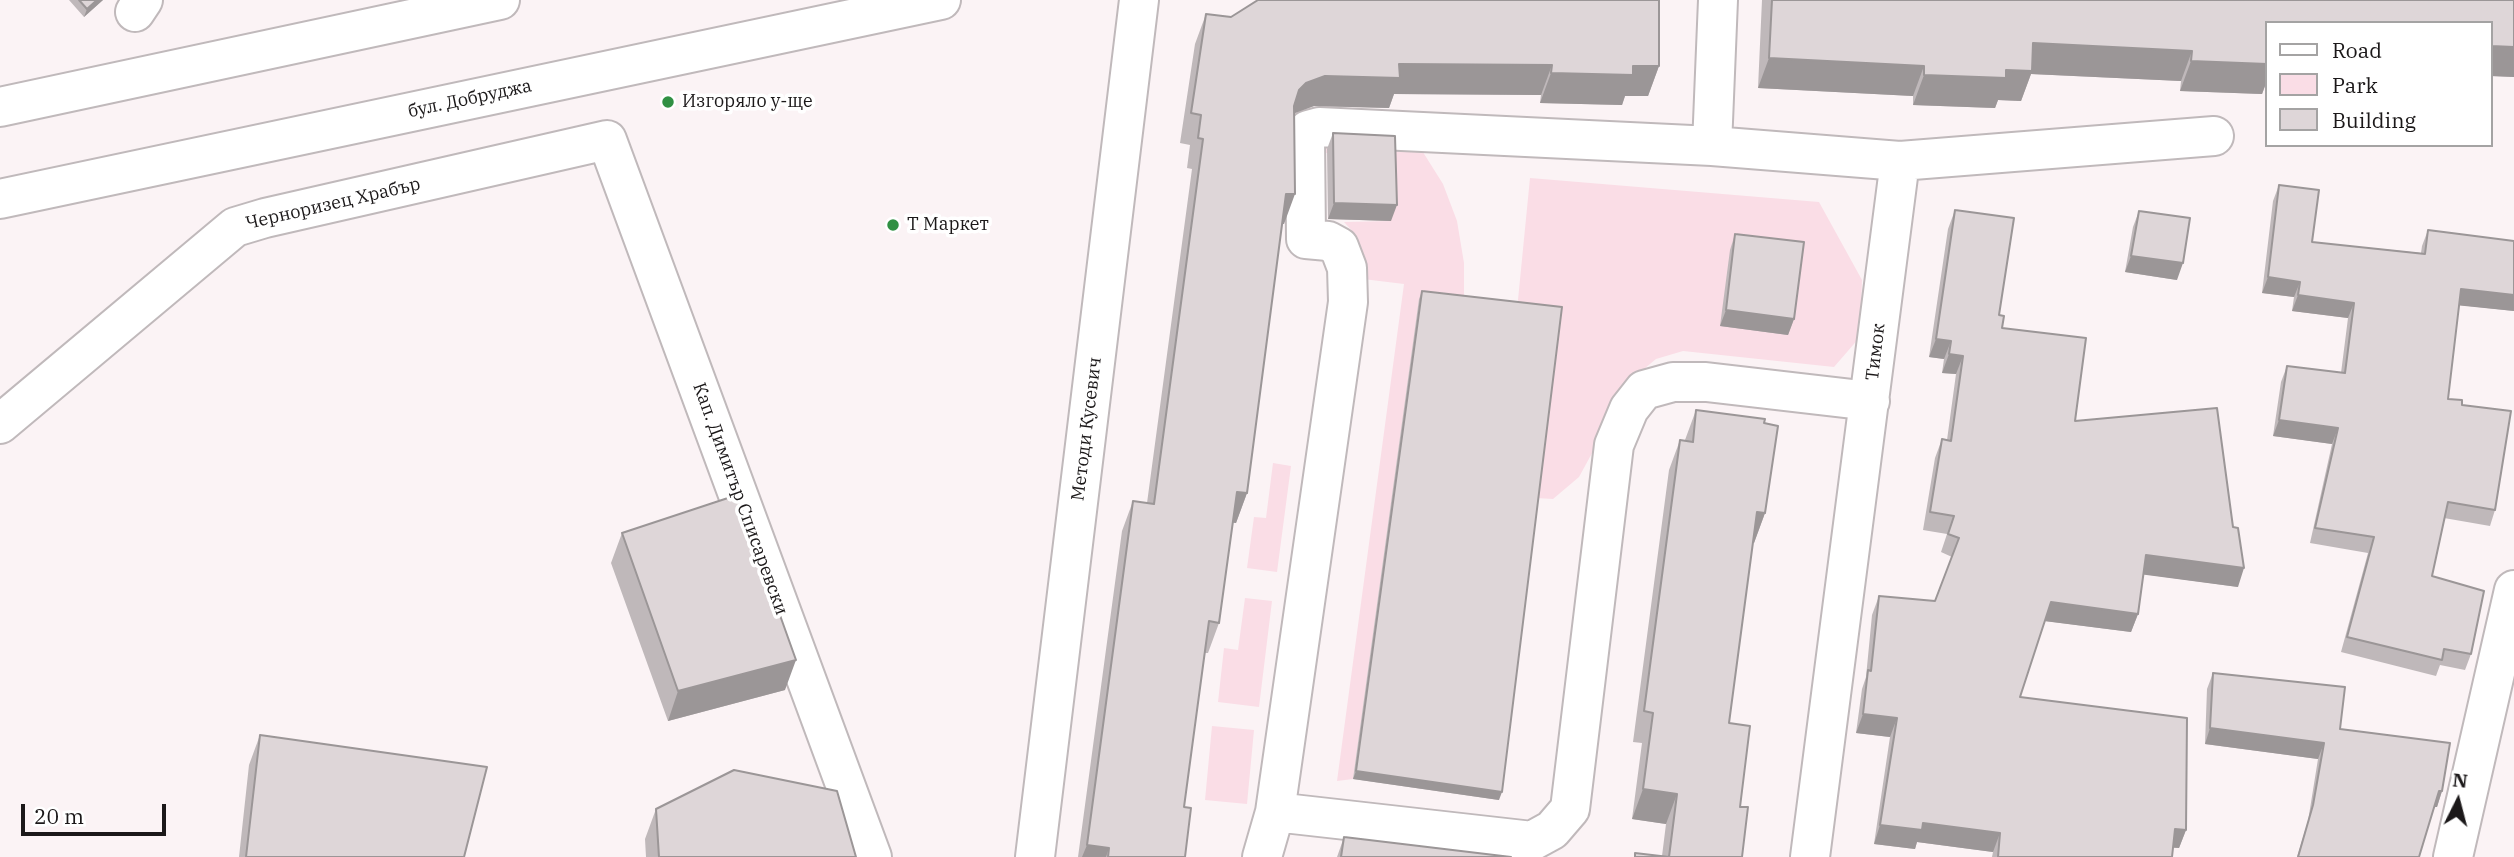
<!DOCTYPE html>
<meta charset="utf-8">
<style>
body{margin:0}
#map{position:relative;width:2514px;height:857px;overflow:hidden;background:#fbf3f5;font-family:"IBM Plex Serif",serif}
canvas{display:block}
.legend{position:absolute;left:2265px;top:21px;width:228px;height:126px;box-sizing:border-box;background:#fff;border:2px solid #a4a3a3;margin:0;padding:9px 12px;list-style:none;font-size:21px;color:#1b1819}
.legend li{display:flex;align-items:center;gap:14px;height:35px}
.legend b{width:35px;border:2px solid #a4a3a3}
.north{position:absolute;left:2423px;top:766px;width:70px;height:70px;-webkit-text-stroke:5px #fff;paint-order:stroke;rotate:6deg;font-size:19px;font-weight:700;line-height:28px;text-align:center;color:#1b1819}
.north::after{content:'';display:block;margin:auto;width:24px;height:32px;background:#1b1819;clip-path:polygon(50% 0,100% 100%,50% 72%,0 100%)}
.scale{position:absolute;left:21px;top:804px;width:145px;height:32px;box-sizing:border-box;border:4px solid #1b1819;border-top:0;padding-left:9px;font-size:21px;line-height:24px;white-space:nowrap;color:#1b1819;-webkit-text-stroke:5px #fff;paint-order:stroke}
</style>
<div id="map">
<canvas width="2514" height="857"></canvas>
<ul class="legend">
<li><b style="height:9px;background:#fff"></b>Road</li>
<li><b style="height:19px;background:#fadde6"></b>Park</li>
<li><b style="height:19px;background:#ded6d8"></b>Building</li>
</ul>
<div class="north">N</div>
<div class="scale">20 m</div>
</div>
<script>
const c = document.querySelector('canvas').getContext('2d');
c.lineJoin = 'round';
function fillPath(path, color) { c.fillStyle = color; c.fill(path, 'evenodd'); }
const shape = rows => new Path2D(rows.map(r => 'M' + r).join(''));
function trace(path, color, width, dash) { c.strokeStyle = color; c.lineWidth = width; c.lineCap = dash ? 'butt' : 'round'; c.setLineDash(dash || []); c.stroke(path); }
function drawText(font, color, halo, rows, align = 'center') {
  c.font = font + ' "IBM Plex Serif",serif'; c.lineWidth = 7; c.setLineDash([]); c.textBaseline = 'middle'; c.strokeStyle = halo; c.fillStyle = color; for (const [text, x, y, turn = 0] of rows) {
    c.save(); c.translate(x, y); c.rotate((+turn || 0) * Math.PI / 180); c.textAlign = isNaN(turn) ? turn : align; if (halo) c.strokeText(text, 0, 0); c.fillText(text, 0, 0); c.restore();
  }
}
fillPath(shape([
 [1325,143,1421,149,1443,184,1457,221,1464,263,1464,304,1419,300,1353,779,1337,781,1404,284,1363,279,1355,234,1344,222,1391,221,1389,152,1325,153],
 [1530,178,1819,202,1862,280,1860,337,1834,367,1683,351,1656,359,1633,378,1579,477,1553,499,1536,498,1517,310],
 [1273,463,1291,466,1277,572,1247,568,1254,517,1266,518],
 [1245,598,1272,601,1259,707,1218,702,1224,648,1238,650],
 [1212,726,1254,730,1247,804,1205,800]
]), '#fadde6');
const minor = shape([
 [135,12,143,0],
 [1712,146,1900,161,2214,136],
 [0,424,235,227,265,218,607,140,872,857],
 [1275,812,1532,841,1552,830,1570,809,1614,445,1629,409,1644,390,1673,382,1706,382,1870,401],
 [1035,857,1139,0],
 [1262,857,1275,812,1348,302,1347,268,1339,247,1328,241,1306,239,1305,136,1308,130,1319,127,1712,146,1718,0],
 [1810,857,1900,161],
 [2453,857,2514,590]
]);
const major = shape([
 [0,107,500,0],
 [0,199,941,0]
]);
trace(minor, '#c0b9bb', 42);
trace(major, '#c0b9bb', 42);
trace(minor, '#fff', 38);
trace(major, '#fff', 38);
fillPath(shape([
 [69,0,103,0,84,17],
 [1762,0,2514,0,2514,77,2491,76,2491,23,2267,23,2267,86,2265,86,2262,94,2180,91,2181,81,2031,74,2021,101,1998,100,1995,108,1913,105,1913,96,1758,88],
 [1206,14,1659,66,1648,96,1625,96,1622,105,1540,103,1541,95,1394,94,1389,108,1314,106,1295,113,1284,224,1282,224,1247,493,1236,523,1233,522,1219,623,1208,653,1204,653,1184,807,1185,857,1078,857,1122,531,1133,501,1147,503,1192,169,1187,168,1190,145,1180,143,1195,44],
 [1333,133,1391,221,1328,219,1327,149],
 [2279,185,2312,242,2421,253,2422,246,2428,230,2514,311,2459,305,2448,399,2462,405,2495,510,2490,526,2444,518,2432,576,2471,654,2465,670,2440,665,2436,676,2341,652,2368,553,2310,543,2332,444,2273,436,2281,382,2287,366,2341,373,2348,318,2292,311,2294,297,2262,293,2273,201],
 [1955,210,1999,315,2002,328,2075,421,2238,587,2143,574,2138,614,2131,632,2045,621,2020,697,2186,830,2179,848,2173,848,2172,857,1992,857,1993,852,1917,842,1915,849,1874,844,1890,737,1856,733,1862,689,1866,677,1872,615,1879,596,1935,601,1952,557,1941,552,1947,534,1923,530,1935,458,1942,439,1947,440,1956,374,1942,373,1944,359,1929,357,1948,229],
 [2139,211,2177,280,2125,272,2133,227],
 [1735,234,1794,319,1788,335,1720,326,1730,250],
 [1422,291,1499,800,1353,779,1419,299],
 [1696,410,1765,513,1754,543,1753,543,1729,723,1740,807,1742,857,1634,857,1635,853,1662,856,1666,824,1632,819,1642,743,1633,742,1669,470,1680,440,1685,440],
 [622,533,785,690,668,721,611,563],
 [2213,673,2340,729,2442,791,2437,807,2434,807,2419,857,2297,857,2308,821,2318,759,2205,744,2207,689],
 [260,735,464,857,239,857,249,765],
 [656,809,856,857,646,857,645,839],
 [1344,837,1511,857,1337,857]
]), '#bfb8ba');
fillPath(shape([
 [97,0,103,0,84,17,87,9],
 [2033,43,2192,51,2181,81,2031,74,2021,101,1998,100,1995,108,1913,105,1924,75,2006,70],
 [2491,46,2514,47,2514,77,2491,76],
 [1769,58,1924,66,1913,96,1758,88],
 [2191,61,2267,64,2267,86,2265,86,2262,94,2180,91],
 [1399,64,1552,65,1541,95,1394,94,1389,108,1314,106,1295,113,1288,120,1299,90,1306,83,1325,76],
 [1633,66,1659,66,1648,96,1625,96,1622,105,1540,103,1551,73],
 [1286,194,1295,194,1284,224,1275,224],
 [1334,203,1397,205,1391,221,1328,219],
 [2131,256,2183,263,2177,280,2125,272],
 [2268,277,2300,282,2294,297,2262,293],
 [2461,289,2514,295,2514,311,2455,305],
 [2298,295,2354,303,2348,318,2292,311],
 [1726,310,1794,319,1788,335,1720,326],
 [1936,339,1951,341,1944,359,1929,357],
 [1949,354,1963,356,1956,374,1942,373],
 [2279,420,2338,428,2332,444,2273,436],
 [1237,492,1247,493,1236,523,1226,522],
 [1757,512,1765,513,1754,543,1746,542],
 [2146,555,2244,568,2238,587,2139,574],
 [2051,602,2138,614,2131,632,2044,621],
 [796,660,785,690,668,721,678,691],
 [1863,714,1897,718,1890,737,1856,733],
 [2210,728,2324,743,2318,759,2205,744],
 [1356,771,1502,792,1499,800,1353,779],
 [1643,789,1677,794,1666,824,1632,819],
 [2439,791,2442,791,2437,807,2433,807],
 [1923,823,2000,833,1993,852,1917,842,1915,849,1874,844,1880,825],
 [2175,829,2186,830,2179,848,2168,847],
 [1087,845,1109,848,1106,857,1082,857]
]), '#9b9697');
const building = shape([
 [79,0,97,0,87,9,79,0],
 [1258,0,1659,0,1659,66,1633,66,1633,75,1551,73,1552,65,1399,64,1400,78,1325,76,1306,83,1299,90,1294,106,1295,194,1286,194,1247,493,1237,492,1219,623,1209,621,1184,807,1191,808,1185,857,1108,857,1109,848,1087,845,1133,501,1154,504,1203,139,1198,138,1201,115,1191,113,1206,14,1231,17,1258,0],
 [1772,0,2514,0,2514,47,2491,46,2491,23,2267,23,2267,64,2191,61,2192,51,2033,43,2032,71,2006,70,2006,78,1924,75,1924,66,1769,58,1772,0],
 [1333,133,1395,136,1397,205,1334,203,1333,133],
 [2279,185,2319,190,2312,242,2425,254,2428,230,2514,241,2514,295,2461,289,2448,399,2462,400,2462,405,2511,411,2495,510,2448,502,2432,576,2484,591,2471,654,2444,649,2442,660,2347,637,2374,537,2315,528,2338,428,2279,420,2287,366,2345,373,2354,303,2298,295,2300,282,2268,277,2279,185],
 [1955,210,2014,218,1999,315,2004,316,2002,328,2086,338,2075,421,2217,408,2233,527,2238,528,2244,568,2146,555,2138,614,2051,602,2020,697,2187,718,2186,830,2175,829,2172,857,1998,857,2000,833,1923,823,1922,830,1880,825,1897,718,1863,714,1868,670,1871,671,1879,596,1935,601,1959,538,1948,534,1954,516,1930,512,1942,439,1951,441,1963,356,1949,354,1951,341,1936,339,1955,210],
 [2139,211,2190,218,2183,263,2131,256,2139,211],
 [1735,234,1804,242,1794,319,1726,310,1735,234],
 [1422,291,1562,307,1502,792,1356,771,1422,291],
 [1696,410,1765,419,1764,423,1778,426,1765,513,1757,512,1729,723,1750,726,1740,807,1748,807,1742,857,1635,857,1635,853,1669,857,1677,794,1643,789,1653,713,1644,711,1680,440,1693,442,1696,410],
 [737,495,796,660,678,691,622,533,737,495],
 [2213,673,2345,687,2340,729,2450,743,2442,791,2439,791,2419,857,2298,857,2313,805,2324,743,2210,728,2213,673],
 [260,735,487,767,464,857,246,857,260,735],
 [734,770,837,791,856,857,659,857,656,809,734,770],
 [1344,837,1511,857,1341,857,1344,837]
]);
fillPath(building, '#ded6d8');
trace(building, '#9b9697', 2);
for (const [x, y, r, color] of [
 [668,102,7,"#309043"],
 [893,225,7,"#309043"]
]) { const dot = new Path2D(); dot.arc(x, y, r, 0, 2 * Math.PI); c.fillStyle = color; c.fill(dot); trace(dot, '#fff', 2.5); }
drawText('18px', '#1b1819', '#fff', [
 ["бул. Добруджа",470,99,-12],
 ["Черноризец Храбър",333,204,-13],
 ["Тимок",1876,352,-83],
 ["Методи Кусевич",1087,429,-83],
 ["Кап. Димитър Списаревски",740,499,70]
]);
drawText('18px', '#1b1819', '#fff', [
 ["Изгоряло у-ще",682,102],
 ["Т Маркет",907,225]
], 'left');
</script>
